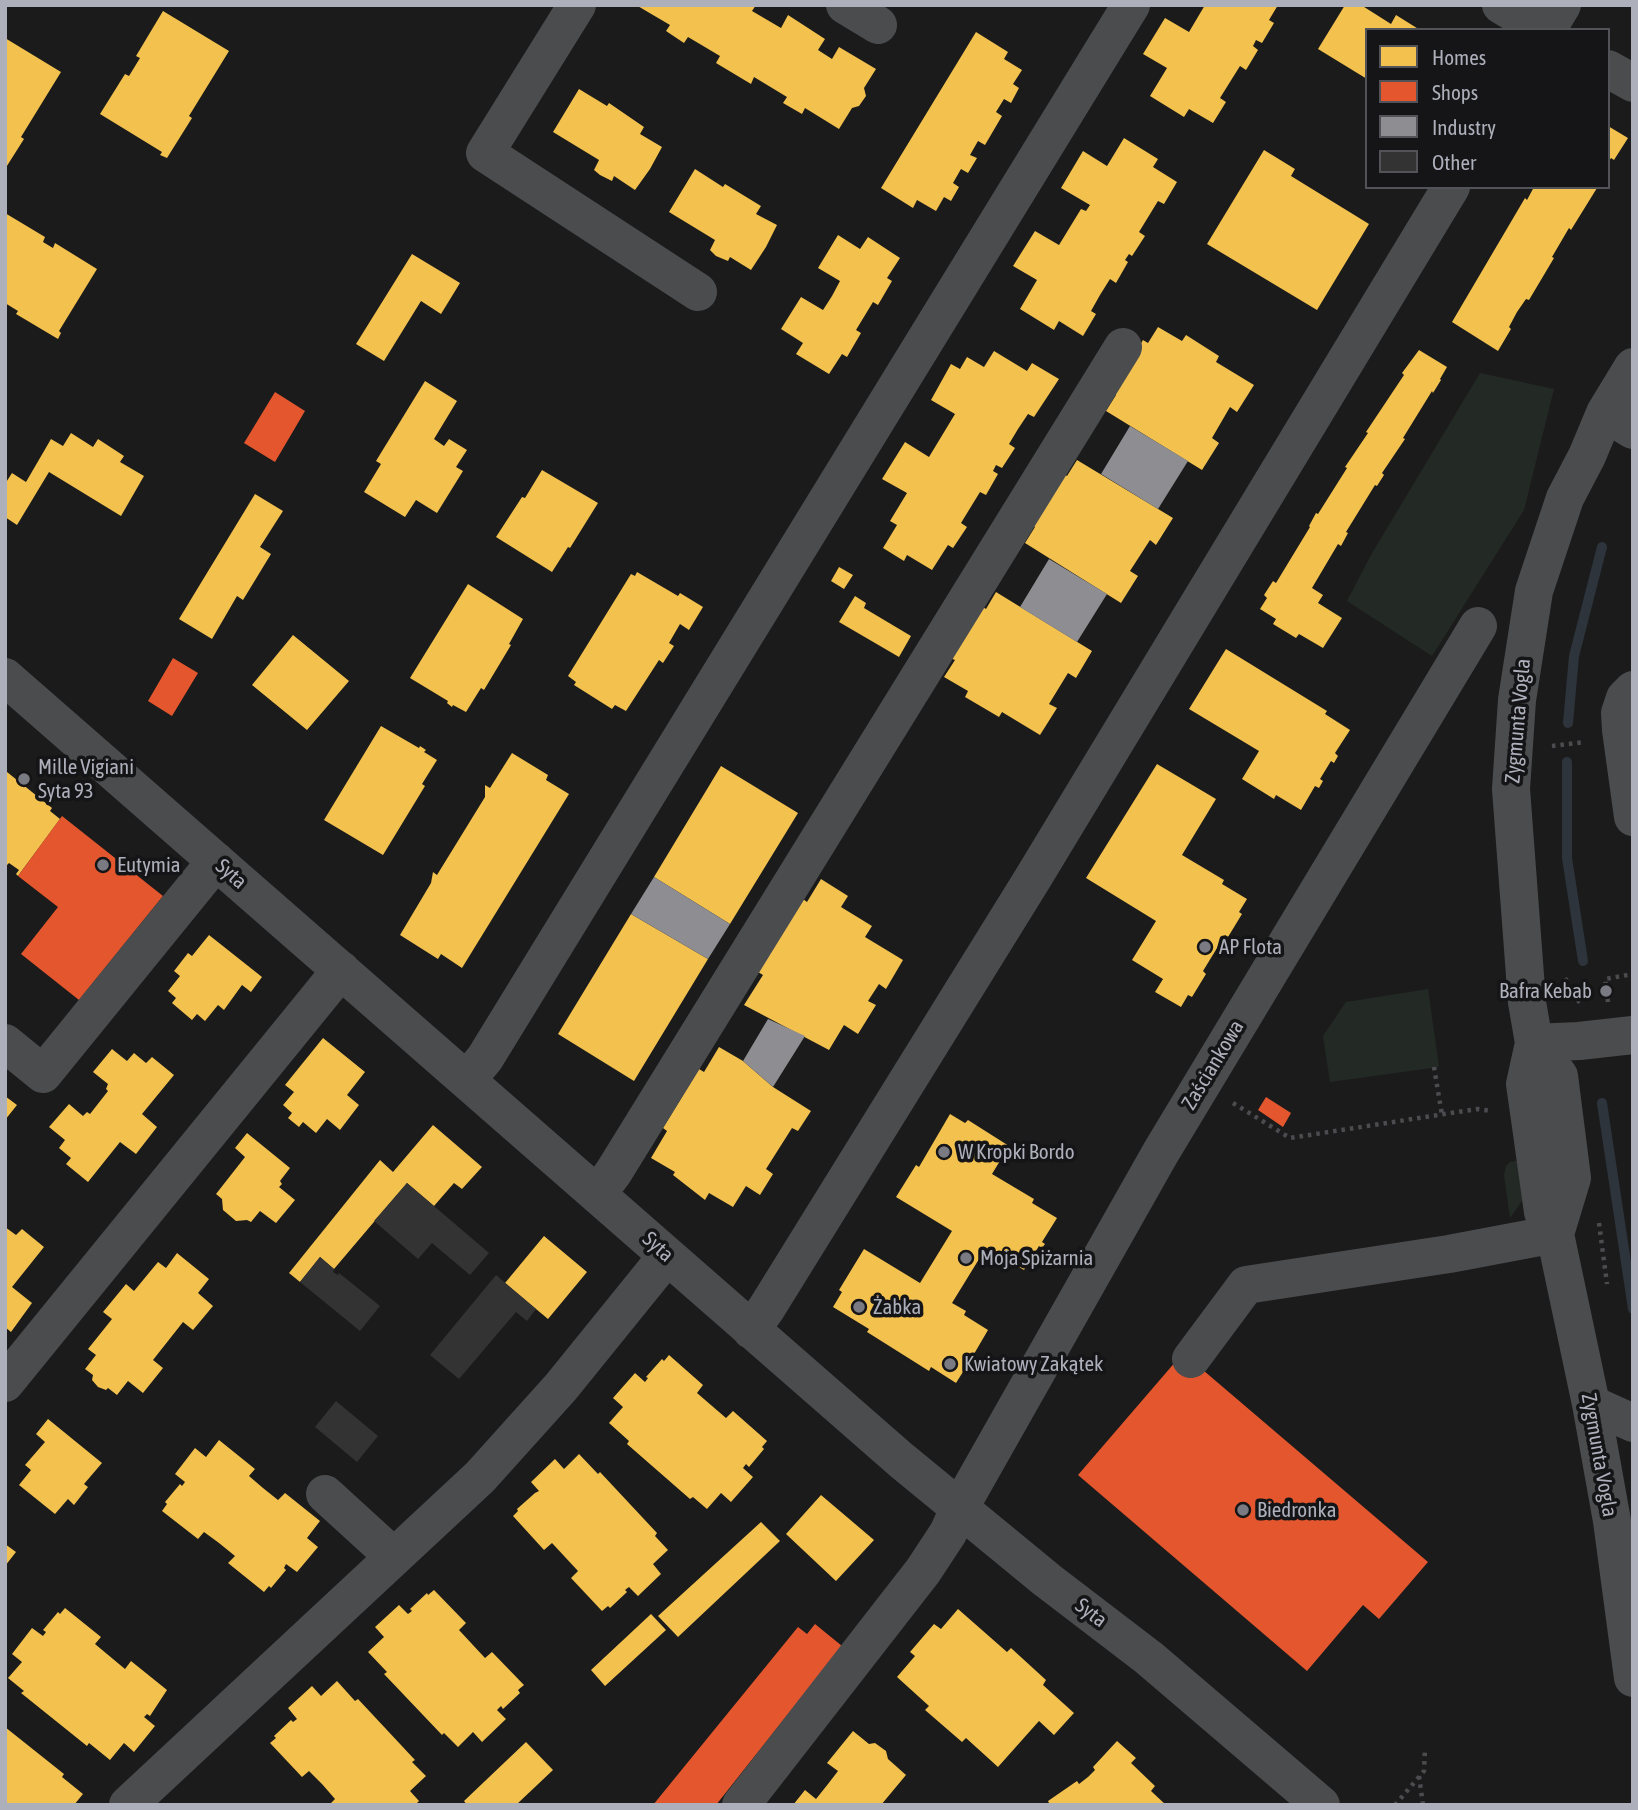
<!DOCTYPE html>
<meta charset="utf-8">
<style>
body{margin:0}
#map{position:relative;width:1638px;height:1810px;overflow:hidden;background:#1b1b1b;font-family:"Asap Condensed",sans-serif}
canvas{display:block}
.frame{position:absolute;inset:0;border:7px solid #adafba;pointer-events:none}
.legend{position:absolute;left:1365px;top:28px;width:245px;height:161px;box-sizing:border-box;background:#151517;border:2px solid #525358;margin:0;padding:9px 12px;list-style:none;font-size:21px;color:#adafba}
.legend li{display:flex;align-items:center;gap:14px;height:35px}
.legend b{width:35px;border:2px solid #525358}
</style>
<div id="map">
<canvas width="1638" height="1810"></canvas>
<div class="frame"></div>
<ul class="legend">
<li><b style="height:19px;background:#f2c14e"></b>Homes</li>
<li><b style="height:19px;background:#e4572e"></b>Shops</li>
<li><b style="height:19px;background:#8d8d92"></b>Industry</li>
<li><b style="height:19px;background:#333"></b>Other</li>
</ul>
</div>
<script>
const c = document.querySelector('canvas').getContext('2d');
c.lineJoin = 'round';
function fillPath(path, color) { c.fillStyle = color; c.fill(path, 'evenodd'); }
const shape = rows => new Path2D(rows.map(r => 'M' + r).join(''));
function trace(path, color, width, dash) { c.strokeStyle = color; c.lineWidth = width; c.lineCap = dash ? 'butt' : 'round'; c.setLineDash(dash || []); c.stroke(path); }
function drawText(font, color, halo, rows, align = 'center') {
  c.font = font + ' "Asap Condensed",sans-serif'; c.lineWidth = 7; c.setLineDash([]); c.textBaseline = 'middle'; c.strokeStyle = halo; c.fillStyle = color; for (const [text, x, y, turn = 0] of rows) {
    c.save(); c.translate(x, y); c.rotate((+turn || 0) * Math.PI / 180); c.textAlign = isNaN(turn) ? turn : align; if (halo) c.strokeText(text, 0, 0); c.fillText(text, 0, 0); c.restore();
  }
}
fillPath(shape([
 [1480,373,1554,389,1524,510,1432,656,1347,601,1371,555],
 [1428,989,1439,1067,1330,1082,1323,1036,1346,1002],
 [1524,1159,1522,1201,1510,1218,1504,1175,1506,1166,1510,1162]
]), '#232a25');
fillPath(shape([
 [636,5,756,5,752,11,781,28,788,15,825,39,818,50,832,59,839,47,876,69,864,88,866,96,859,106,852,108,839,129,805,108,802,114,783,103,787,97,754,77,751,84,716,63,720,56,688,37,684,43,666,31,670,25],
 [1205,5,1278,5,1269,20,1274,23,1262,43,1256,40,1253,46,1258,50,1246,70,1240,66,1220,98,1226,102,1213,123,1189,109,1184,117,1150,96,1167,68,1143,54,1165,18,1189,32],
 [1345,5,1361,5,1391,24,1396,15,1420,30,1367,30,1367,79,1318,49],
 [163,11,229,51,189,116,192,118,167,158,160,155,162,152,100,114,125,74,129,76,140,58,136,56],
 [976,32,1008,52,1004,59,1022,70,1013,84,1019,88,1011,103,1004,99,996,112,1002,116,985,145,978,141,970,155,977,158,968,173,961,169,953,183,959,187,951,201,944,197,936,211,917,200,913,208,881,188],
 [5,38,61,72,21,137,24,139,5,169],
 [579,89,607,106,609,103,644,127,640,134,662,147,650,169,635,190,614,176,612,181,600,175,594,170,599,160,553,132],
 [1608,126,1628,138,1614,160,1611,158,1608,163],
 [1124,138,1158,159,1153,167,1177,182,1164,204,1158,201,1139,232,1145,236,1132,256,1129,254,1125,260,1128,262,1116,283,1110,279,1100,295,1091,311,1096,314,1083,336,1059,321,1054,330,1020,309,1037,280,1013,266,1035,231,1059,245,1081,209,1086,211,1090,205,1061,188,1083,151,1107,166],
 [1264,150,1295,169,1291,176,1369,224,1317,310,1207,244],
 [695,169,723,187,725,184,761,206,756,214,777,225,766,247,751,270,730,257,728,261,716,256,710,250,715,240,669,212],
 [1534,187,1597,188,1571,230,1569,228,1552,257,1554,258,1529,300,1526,299,1517,312,1509,327,1511,329,1498,351,1452,322,1525,198,1527,200],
 [5,213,45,237,43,242,53,248,55,243,97,269,59,331,61,333,58,339,16,314,18,311,5,303],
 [838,235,860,249,868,237,900,258,887,278,892,281,878,305,873,302,856,330,861,333,847,357,842,354,829,374,796,354,803,343,781,329,801,297,823,310,832,296,840,281,818,268],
 [412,254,460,283,441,314,421,301,384,361,356,344],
 [1158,327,1182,341,1186,335,1219,356,1216,362,1254,385,1237,412,1230,407,1212,438,1219,443,1202,470,1106,411,1116,395,1112,392,1143,340,1148,343],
 [1419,350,1447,367,1440,379,1441,380,1433,393,1432,391,1403,438,1405,439,1382,473,1384,475,1377,486,1375,485,1346,532,1348,533,1341,546,1338,544,1312,588,1323,595,1318,603,1342,618,1323,648,1299,634,1296,638,1273,624,1276,619,1260,609,1267,598,1264,595,1273,581,1276,583,1310,527,1309,526,1316,513,1318,514,1347,468,1345,467,1368,433,1366,432,1404,375,1402,373],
 [994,351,1027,371,1032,363,1059,379,1034,417,1028,414,1018,429,1009,444,1015,448,1002,468,996,465,993,471,998,474,986,495,980,492,961,523,967,527,953,548,948,545,932,570,907,555,904,561,883,548,897,525,890,521,907,493,882,479,905,442,929,457,955,414,931,400,951,364,960,369,967,357,984,367],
 [425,381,457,401,434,439,444,446,449,439,467,450,456,467,463,471,437,513,416,500,405,517,364,492,381,464,376,461],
 [71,433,93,447,98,439,124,456,120,462,144,476,121,516,49,472,17,525,5,517,5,484,12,473,26,482,51,439,63,446],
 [1077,460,1173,518,1156,545,1150,540,1130,571,1138,576,1121,603,1025,543,1035,527,1031,524,1062,473,1067,476],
 [542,470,598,503,570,548,568,547,552,572,496,537,522,497,525,498],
 [255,494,283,511,260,547,271,554,243,600,237,596,212,639,179,619],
 [839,567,853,575,844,589,831,581],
 [637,572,678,596,680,593,703,607,689,630,680,624,669,643,674,646,663,663,659,660,626,711,615,705,612,709,574,685,576,682,568,676,631,574,635,576],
 [468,584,523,619,509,644,511,645,484,690,481,688,466,712,453,705,452,707,447,703,448,701,410,678],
 [996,592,1092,651,1076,678,1068,673,1049,704,1057,708,1040,735,1002,712,999,717,965,697,968,691,944,677,955,660,950,658,981,606,986,609],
 [855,596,866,603,864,608,911,636,899,657,839,622],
 [293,635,349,681,307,730,252,685],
 [1226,649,1327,711,1325,714,1350,730,1335,753,1338,756,1334,763,1331,761,1320,779,1323,781,1319,788,1315,786,1301,810,1276,795,1274,799,1242,779,1259,751,1189,709],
 [381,726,419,748,420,746,426,750,424,752,437,760,422,784,425,786,383,855,324,820],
 [512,753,548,775,546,780,569,794,462,968,441,954,438,959,400,935,431,883,433,872,437,875,485,797,485,785,490,788],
 [1157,764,1216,799,1182,855,1224,880,1222,884,1247,899,1239,912,1242,914,1228,937,1225,935,1203,971,1206,974,1192,997,1188,995,1181,1007,1155,992,1163,979,1132,960,1156,921,1086,878],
 [721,766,798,813,730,924,654,877],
 [7,772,52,808,50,811,60,819,18,876,16,874,19,870,9,863,5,867],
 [821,879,848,896,841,907,872,926,865,937,903,960,886,989,879,984,868,1001,876,1005,858,1034,844,1025,829,1050,744,1005,763,975,758,972,803,899,807,902],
 [631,914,708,959,634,1081,558,1034],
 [209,935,262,977,251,992,242,985,224,1010,218,1005,205,1021,197,1014,192,1020,172,1003,176,998,168,991,180,976,174,971,188,953,192,956],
 [323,1038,365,1072,347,1095,359,1105,340,1130,327,1119,316,1133,303,1122,299,1127,288,1118,292,1113,283,1105,294,1092,285,1085],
 [719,1047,743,1061,773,1087,811,1111,798,1131,792,1128,766,1169,773,1174,760,1195,746,1186,733,1207,709,1193,705,1200,673,1175,675,1172,651,1158,667,1131,663,1128,699,1069,704,1072],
 [112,1049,127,1061,134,1053,146,1063,152,1057,174,1075,142,1114,157,1127,136,1154,120,1142,88,1182,66,1164,71,1158,59,1148,65,1140,49,1127,69,1104,83,1116,87,1112,90,1114,108,1091,106,1089,108,1084,93,1072],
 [5,1096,17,1105,5,1120],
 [950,1114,965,1123,968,1120,1009,1146,992,1174,1034,1199,1032,1203,1057,1218,1042,1242,1045,1244,1042,1248,1039,1246,1024,1270,999,1255,997,1259,984,1251,952,1303,966,1311,964,1315,988,1330,974,1354,977,1356,974,1361,971,1359,956,1383,931,1367,929,1371,867,1332,869,1329,833,1307,842,1292,839,1290,864,1249,920,1283,952,1231,896,1197,916,1165,919,1167],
 [433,1125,482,1167,462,1189,454,1183,434,1206,407,1183,334,1269,320,1257,300,1282,289,1273,380,1160,393,1172],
 [247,1133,290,1168,280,1181,282,1184,279,1187,295,1200,276,1223,260,1211,251,1222,247,1220,236,1221,223,1210,222,1199,216,1194,245,1157,235,1148],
 [5,1227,16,1235,22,1229,44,1247,12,1287,32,1303,11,1332,5,1327],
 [544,1236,587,1272,548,1319,505,1283],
 [177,1253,209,1279,198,1293,213,1306,193,1330,183,1322,153,1360,163,1368,143,1393,128,1381,117,1395,108,1388,106,1390,98,1387,92,1380,93,1375,85,1369,96,1355,88,1349,112,1319,103,1312,126,1284,134,1291,158,1262,166,1268],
 [669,1355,703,1385,697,1393,726,1418,733,1411,767,1441,762,1447,764,1449,749,1467,746,1464,743,1468,753,1477,731,1502,721,1493,707,1509,693,1497,690,1499,627,1444,629,1441,609,1423,623,1407,613,1398,635,1373,645,1382,648,1378,646,1377,662,1359,664,1361],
 [48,1419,102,1463,84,1484,88,1487,74,1505,68,1499,55,1514,19,1485,31,1470,25,1465,45,1442,36,1434],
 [219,1440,255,1469,249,1476,263,1488,278,1500,285,1493,320,1521,307,1538,318,1547,297,1572,286,1564,284,1568,286,1570,271,1588,269,1586,264,1592,228,1563,235,1556,219,1543,204,1532,198,1539,162,1511,167,1504,165,1502,180,1484,182,1486,185,1482,175,1474,195,1448,206,1457],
 [579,1454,598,1474,600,1472,657,1533,655,1536,668,1550,653,1564,661,1574,638,1596,629,1587,625,1590,627,1592,610,1608,608,1606,602,1611,571,1578,578,1571,552,1543,544,1550,513,1516,518,1511,517,1509,535,1493,539,1491,531,1482,555,1459,564,1469],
 [821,1495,874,1540,836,1581,786,1534],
 [761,1522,780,1541,678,1637,658,1616],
 [5,1544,16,1552,5,1566],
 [434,1590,466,1623,459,1630,485,1658,492,1652,524,1685,518,1690,520,1693,503,1709,501,1706,497,1710,506,1719,482,1742,473,1732,458,1747,444,1733,442,1735,384,1674,387,1672,368,1652,384,1637,375,1627,399,1605,408,1614,412,1611,410,1609,427,1593,428,1595],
 [65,1608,101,1637,95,1644,125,1669,131,1661,167,1690,150,1716,147,1714,144,1717,155,1726,134,1752,124,1743,110,1760,89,1743,87,1746,21,1693,24,1691,8,1678,22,1662,12,1654,32,1628,43,1636,46,1632,43,1630,58,1612,60,1614],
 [958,1609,1007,1652,1011,1648,1046,1680,1043,1685,1074,1713,1054,1735,1039,1721,998,1767,966,1738,962,1742,925,1710,929,1706,897,1677,915,1656,910,1652,934,1624,941,1629],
 [651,1614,666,1630,605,1686,591,1670],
 [337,1681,355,1701,358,1699,415,1760,412,1762,426,1776,410,1791,419,1801,415,1805,329,1805,335,1799,322,1784,309,1771,302,1777,270,1743,276,1738,274,1736,291,1720,293,1722,297,1719,288,1708,312,1686,321,1696],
 [5,1727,64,1774,62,1777,83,1794,74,1805,5,1805],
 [853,1731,869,1744,875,1743,886,1751,888,1759,906,1775,881,1805,793,1805,805,1790,816,1799,828,1784,838,1771,827,1763],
 [1117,1741,1136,1758,1131,1763,1155,1786,1151,1791,1166,1805,1050,1805,1048,1801,1077,1781,1079,1784,1088,1777,1095,1770,1093,1767],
 [526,1742,553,1770,516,1805,467,1805,464,1801]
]), '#f2c14e');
fillPath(shape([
 [275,392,305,411,275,462,244,443],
 [173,658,198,673,172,716,148,701],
 [62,816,163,896,79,1000,21,954,58,907,18,876],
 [1266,1097,1291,1113,1283,1127,1258,1110],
 [1183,1353,1428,1562,1379,1619,1363,1605,1307,1671,1078,1475],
 [815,1624,842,1646,716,1805,653,1805,798,1627,807,1634]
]), '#e4572e');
fillPath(shape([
 [1130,426,1188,461,1158,509,1101,474],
 [1049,559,1107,594,1077,642,1020,607],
 [654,877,730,924,708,959,631,914],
 [768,1019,805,1036,773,1087,743,1061]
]), '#8d8d92');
trace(shape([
 [1568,723,1574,656,1602,547],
 [1567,762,1567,858,1583,961],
 [1602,1103,1633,1309]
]), '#2e343c', 10);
fillPath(shape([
 [407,1183,489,1253,470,1275,432,1243,418,1259,374,1221],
 [320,1257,334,1269,333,1272,338,1275,339,1273,380,1306,360,1331,300,1282],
 [496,1275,536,1309,527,1321,516,1312,459,1379,430,1355],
 [336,1401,378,1436,357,1462,315,1427]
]), '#333');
trace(shape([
 [1552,746,1585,742],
 [1565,978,1576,999,1581,1003],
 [1608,1002,1605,979,1633,974],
 [1434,1067,1442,1115],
 [1233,1103,1290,1138,1477,1109,1492,1111],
 [1599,1223,1607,1284],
 [1419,1776,1423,1805],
 [1395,1805,1424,1771,1425,1749]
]), '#4c4c50', 4.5, [3.5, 5]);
trace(shape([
 [577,5,485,153,698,292],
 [845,5,878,25],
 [1501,5,1543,30],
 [1547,30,1562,5],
 [1608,69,1633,83],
 [1633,367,1605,413,1587,456,1565,498,1534,591,1517,700,1511,789,1527,1002,1534,1043,1525,1084,1531,1126,1543,1212,1555,1234,1591,1404,1612,1521,1633,1678],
 [1605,413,1633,430],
 [5,677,901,1460,1047,1580,1149,1658,1321,1805],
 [1633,690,1625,698,1620,713,1621,730,1633,817],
 [5,1043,43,1074,216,861],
 [1534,1043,1559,1076,1572,1178,1555,1234],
 [1534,1043,1579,1041,1633,1035],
 [467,1080,485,1058,1131,5],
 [597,1194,613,1173,1123,347],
 [751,1330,766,1309,1033,878,1451,187],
 [1191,1359,1246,1285,1449,1254,1555,1234],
 [5,1383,341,970],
 [1591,1404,1633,1423],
 [325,1494,394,1557],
 [128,1805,480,1477,561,1387,667,1256],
 [741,1805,923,1571,948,1533,959,1509,1161,1152,1478,626]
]), '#4b4c4e', 38);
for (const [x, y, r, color] of [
 [24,779,7,"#7a7b82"],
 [103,865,7,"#7a7b82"],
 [1205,947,7,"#7a7b82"],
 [1606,991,7,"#7a7b82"],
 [944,1152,7,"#7a7b82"],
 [966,1258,7,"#7a7b82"],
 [859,1307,7,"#7a7b82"],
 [950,1364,7,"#7a7b82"],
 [1243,1510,7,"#7a7b82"]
]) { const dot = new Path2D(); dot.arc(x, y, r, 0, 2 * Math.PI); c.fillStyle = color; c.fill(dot); trace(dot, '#151517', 2.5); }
drawText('21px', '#adafba', '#151517', [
 ["Zygmunta Vogla",1518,721,-85],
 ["Syta",231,874,41],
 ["Zaściankowa",1213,1065,-59],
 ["Syta",658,1247,42],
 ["Zygmunta Vogla",1599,1455,80],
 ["Syta",1091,1613,37]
]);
drawText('21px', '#adafba', '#151517', [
 ["Mille Vigiani",38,767],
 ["Syta 93",38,791],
 ["Eutymia",117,865],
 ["AP Flota",1219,947],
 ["Bafra Kebab",1592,991,"right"],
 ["W Kropki Bordo",958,1152],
 ["Moja Spiżarnia",980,1258],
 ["Żabka",873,1307],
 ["Kwiatowy Zakątek",964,1364],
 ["Biedronka",1257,1510]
], 'left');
</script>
